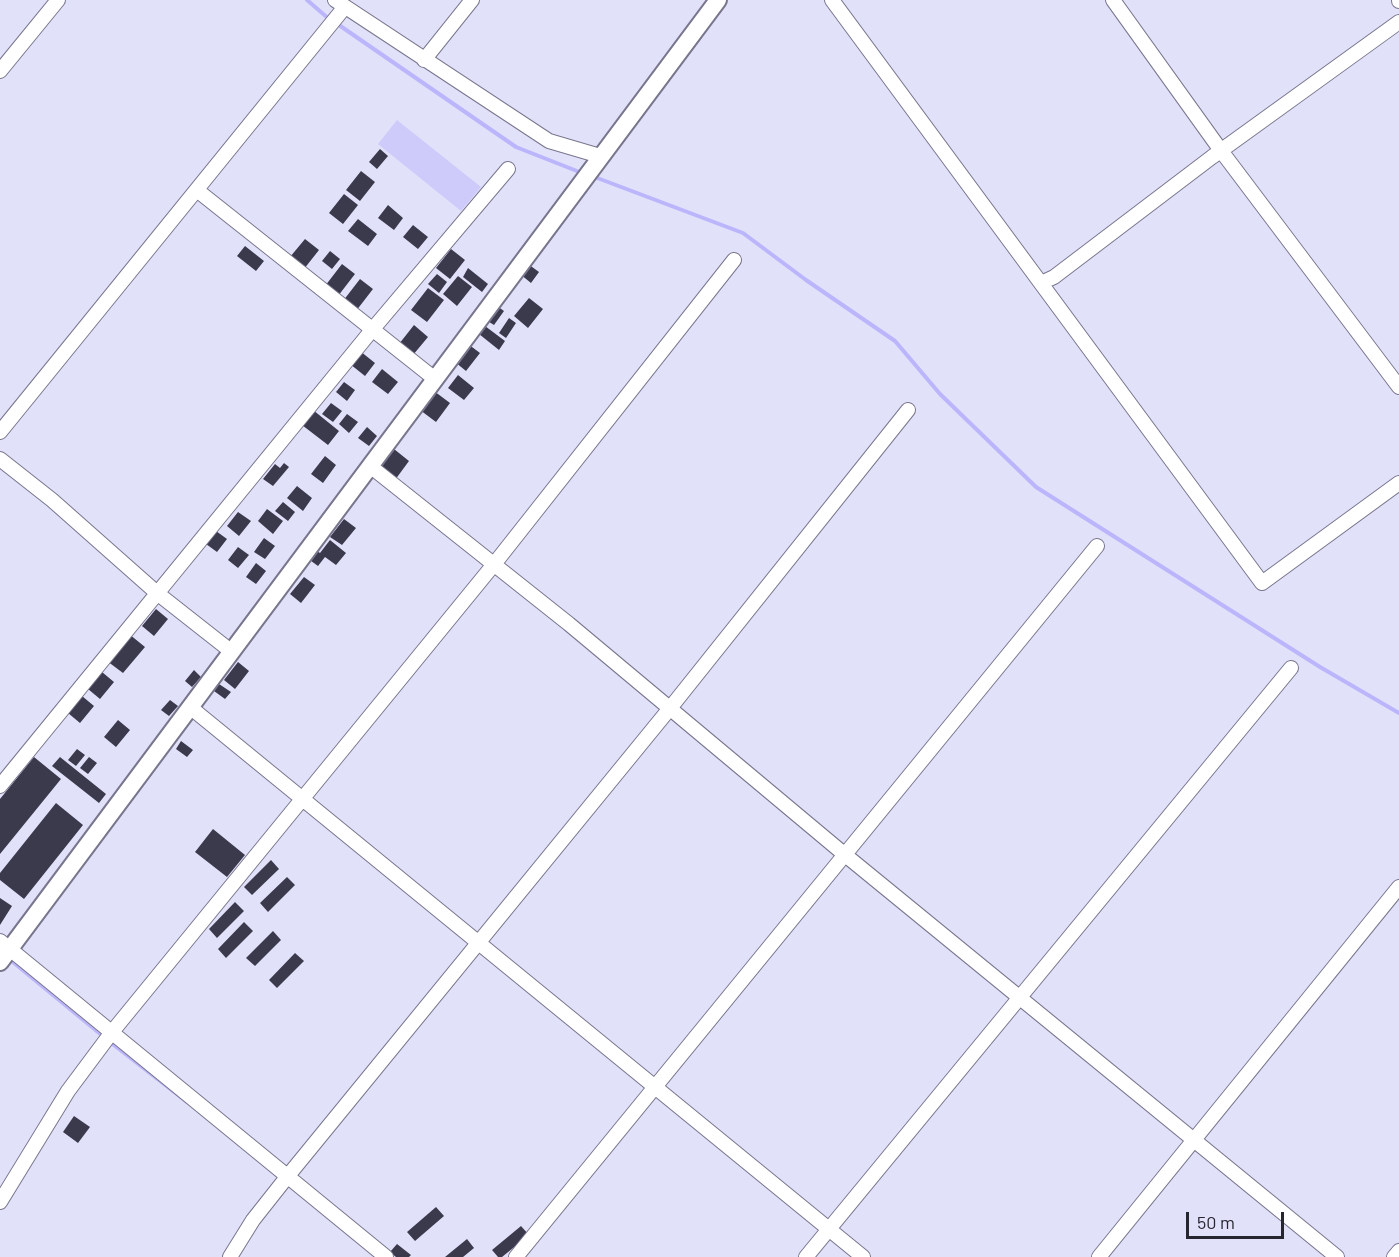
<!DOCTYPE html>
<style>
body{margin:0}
#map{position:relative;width:1399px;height:1257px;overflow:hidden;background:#e2e1fa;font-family:Barlow,sans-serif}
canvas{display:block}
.scale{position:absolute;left:1186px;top:1212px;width:98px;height:27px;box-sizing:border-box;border:3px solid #26262f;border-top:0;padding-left:8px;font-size:18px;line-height:21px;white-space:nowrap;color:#26262f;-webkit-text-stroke:4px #e2e1fa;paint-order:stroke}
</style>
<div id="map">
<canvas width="1399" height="1257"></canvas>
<div class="scale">50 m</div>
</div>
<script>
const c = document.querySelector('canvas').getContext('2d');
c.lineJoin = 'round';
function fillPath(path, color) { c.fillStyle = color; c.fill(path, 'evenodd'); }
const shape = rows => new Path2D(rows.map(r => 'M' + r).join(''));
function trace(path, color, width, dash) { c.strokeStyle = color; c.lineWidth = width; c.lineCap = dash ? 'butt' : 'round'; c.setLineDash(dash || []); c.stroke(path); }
fillPath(shape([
 [397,120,481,187,461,211,378,144]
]), '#cecbfa');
trace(shape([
 [307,0,329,19],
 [336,23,516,147,582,173],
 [592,176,743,233,806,280,895,341,940,394,1036,487,1320,667,1399,713],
 [8,958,104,1037],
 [110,1042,187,1102]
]), '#bbb5fc', 4);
fillPath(shape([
 [380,149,388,156,377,169,369,162],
 [361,171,375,182,360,201,346,190],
 [344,194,358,205,343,224,329,213],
 [388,205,403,218,394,230,378,218],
 [358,219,377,234,368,246,348,231],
 [413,225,428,237,418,249,403,237],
 [305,239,319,250,304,269,290,257],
 [245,246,264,261,256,271,237,256],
 [451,249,465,260,450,279,436,268],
 [330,251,340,259,332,269,322,261],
 [342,264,355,274,338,296,325,286],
 [528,264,539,272,531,283,520,274],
 [468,268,488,284,482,292,463,277],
 [437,274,447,282,439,293,428,284],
 [458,276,472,287,457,306,443,294],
 [360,279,373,289,356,311,343,301],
 [428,288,444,300,427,322,411,310],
 [529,298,543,309,528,328,514,316],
 [497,306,504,311,494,325,486,320],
 [509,318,516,323,506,338,499,333],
 [414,325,428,337,413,355,399,344],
 [485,326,505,341,499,350,479,334],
 [468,344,480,353,466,371,455,362],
 [360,351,375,363,365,376,350,364],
 [382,369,398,382,388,394,372,382],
 [458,375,474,388,464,400,448,388],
 [344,382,355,390,347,401,336,392],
 [434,391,450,403,436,422,420,410],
 [331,403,342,411,333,422,322,414],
 [313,410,339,431,328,445,302,425],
 [347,414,358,422,349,433,339,424],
 [367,427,377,436,369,446,358,438],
 [394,449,409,461,395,480,380,468],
 [325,456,336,465,323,483,311,474],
 [284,463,289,467,273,486,263,479,275,464,280,468],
 [297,486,312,498,303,511,287,498],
 [283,502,295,512,288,521,275,511],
 [267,509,283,521,273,534,258,521],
 [238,512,251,521,239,536,227,526],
 [344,519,356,528,342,545,330,537],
 [216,531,227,539,217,552,206,544],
 [264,538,275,546,265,559,254,552],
 [330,540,346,553,336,565,325,557,318,566,307,558,314,549,320,553],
 [238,547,249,555,238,568,228,560],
 [256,563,266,571,256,584,246,577],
 [304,577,315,585,301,603,290,594],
 [156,609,168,619,154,636,142,626],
 [129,634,145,647,123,673,107,661],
 [238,662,249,671,235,689,224,680],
 [194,670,201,677,192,687,185,681],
 [102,672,114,682,100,699,88,689],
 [219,684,231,692,225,699,214,691],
 [82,696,94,706,80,723,68,713],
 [170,700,178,706,169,716,161,710],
 [118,720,130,730,116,747,104,737],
 [181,741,193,750,187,757,176,749],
 [77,749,85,755,76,766,68,760],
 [34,757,61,779,0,854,0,799],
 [60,757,106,794,99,803,52,766],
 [89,757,97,763,88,774,80,768],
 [56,803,83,825,24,899,0,880,0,873],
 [213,829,245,855,227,877,195,852],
 [271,860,279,869,252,895,244,887],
 [287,877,295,885,268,912,260,903],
 [0,898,12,906,0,925],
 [235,902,244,911,217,938,209,929],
 [244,922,253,931,226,958,218,949],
 [273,931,281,940,255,966,246,958],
 [295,953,304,961,277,988,269,980],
 [74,1116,90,1127,78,1143,63,1132],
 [436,1207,444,1216,415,1241,407,1232],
 [521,1226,529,1235,502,1257,498,1257,492,1250],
 [467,1239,474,1248,463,1257,445,1257],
 [397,1244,411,1255,409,1257,396,1257,390,1252]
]), '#3b3a4d');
const minor = shape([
 [335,0,549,141,600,156],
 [832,0,1262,583,1399,483],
 [1113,0,1222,152,1399,387],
 [1399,0,1399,1],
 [424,60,472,0],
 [0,71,58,0],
 [198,191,435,379],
 [1041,283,1054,277,1212,157,1399,22],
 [0,432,344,8],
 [0,459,52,500,157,593,232,652],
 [370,466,569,624,844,854,1337,1257],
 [190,707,863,1257],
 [0,786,372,330,508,169],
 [0,941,386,1257],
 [0,1202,68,1091,112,1032,495,563,734,260],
 [230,1257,253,1220,287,1177,671,707,908,410],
 [516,1257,1097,546],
 [806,1257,1291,668],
 [1099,1257,1399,887],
 [1394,1257,1399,1251]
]);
const tertiary = shape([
 [0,962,718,0]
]);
trace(minor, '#78768d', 16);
trace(tertiary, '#78768d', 20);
trace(minor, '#fff', 14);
trace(tertiary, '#fff', 16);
</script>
